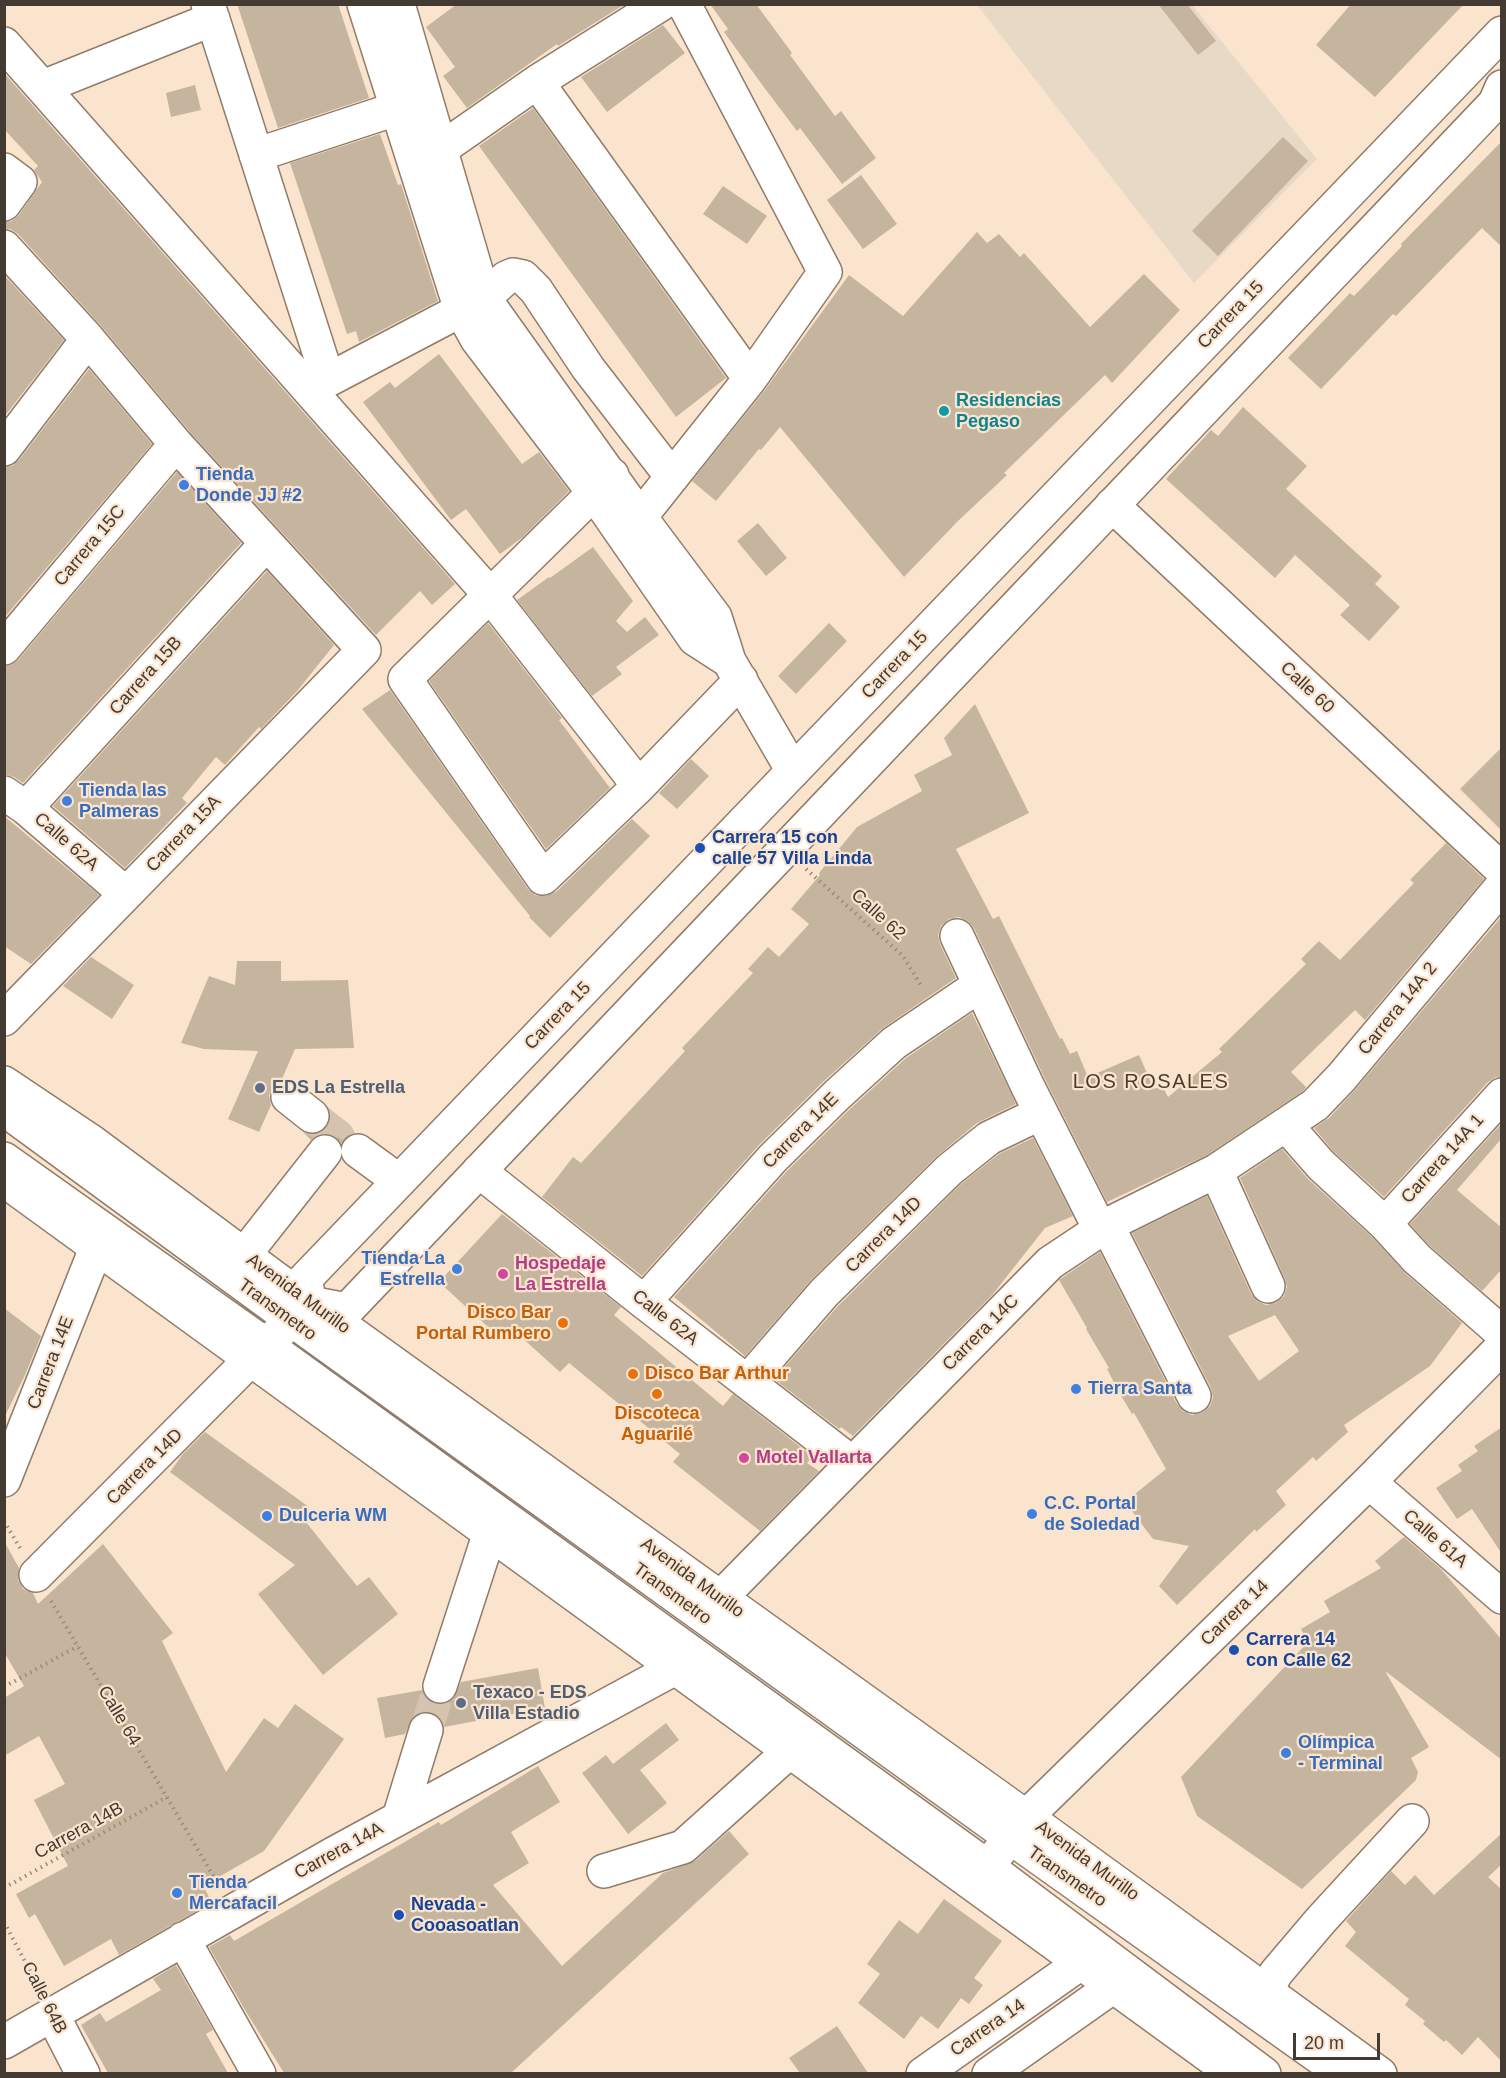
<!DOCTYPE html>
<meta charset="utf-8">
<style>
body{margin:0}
#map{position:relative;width:1506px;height:2078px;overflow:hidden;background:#fae4ce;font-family:Arial,sans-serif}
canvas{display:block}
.frame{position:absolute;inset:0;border:6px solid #433a32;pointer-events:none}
.scale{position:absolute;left:1293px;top:2033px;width:87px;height:27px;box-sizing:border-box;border:3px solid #433a32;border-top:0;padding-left:8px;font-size:18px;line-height:21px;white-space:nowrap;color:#433a32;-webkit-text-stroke:4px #fae4ce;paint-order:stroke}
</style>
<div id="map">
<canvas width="1506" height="2078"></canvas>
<div class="frame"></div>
<div class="scale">20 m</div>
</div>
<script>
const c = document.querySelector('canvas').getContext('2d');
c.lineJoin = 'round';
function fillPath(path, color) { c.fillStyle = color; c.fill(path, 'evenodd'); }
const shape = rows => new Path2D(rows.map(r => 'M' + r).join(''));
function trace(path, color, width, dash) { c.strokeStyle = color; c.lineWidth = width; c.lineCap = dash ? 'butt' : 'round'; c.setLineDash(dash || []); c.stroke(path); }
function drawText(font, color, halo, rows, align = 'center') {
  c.font = font + ' Arial,sans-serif'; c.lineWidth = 4.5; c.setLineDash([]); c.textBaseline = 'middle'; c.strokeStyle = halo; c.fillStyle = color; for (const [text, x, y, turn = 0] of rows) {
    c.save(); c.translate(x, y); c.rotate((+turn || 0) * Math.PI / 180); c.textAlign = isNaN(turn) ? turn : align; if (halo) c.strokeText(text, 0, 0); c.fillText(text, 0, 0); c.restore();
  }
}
fillPath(shape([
 [977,5,1192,5,1317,159,1194,283]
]), '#e7d9c6');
fillPath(shape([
 [237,4,338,4,369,98,278,128],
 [457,4,625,4,558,46,557,44,467,108,443,76,455,67,426,27],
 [710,4,756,4,792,53,790,55,835,116,841,111,876,158,842,184,800,128,797,131,763,86,724,32,728,29],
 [1158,4,1187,4,1216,41,1198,55],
 [1351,4,1464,4,1375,97,1316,45],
 [663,25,685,53,607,112,581,77],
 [4,73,455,584,432,605,420,591,376,635,190,432,102,327,18,234,10,229,4,229,4,222,12,221,19,215,42,182,34,170,38,166,4,129],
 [195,85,201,110,171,117,166,93],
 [533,108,726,378,676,417,479,146],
 [380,134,398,185,401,184,438,301,359,342,356,331,347,334,290,163],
 [1283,137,1308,161,1218,256,1192,231],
 [1502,141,1502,247,1482,228,1396,316,1393,314,1321,389,1288,358,1350,293,1354,296,1402,246,1401,244],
 [861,175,897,224,863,249,827,200],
 [723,186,767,216,747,244,703,214],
 [977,232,987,243,999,234,1020,257,1024,253,1090,327,1144,274,1180,310,1112,383,1105,375,1004,473,1007,475,958,521,904,577,780,427,761,450,759,449,716,501,692,481,765,390,849,275,903,316],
 [4,275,64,340,4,417],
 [439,354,522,464,539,452,569,491,523,537,500,554,466,509,451,520,363,402,390,382,395,388],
 [89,369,152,444,4,618,4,467,12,466,19,460],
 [1243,407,1307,466,1286,489,1382,576,1375,584,1400,607,1369,641,1340,615,1350,605,1295,555,1275,578,1166,479,1211,430,1218,436],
 [177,472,241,543,23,783,14,777,4,774,4,666,11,665,18,660],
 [758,523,787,558,766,576,737,541],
 [593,547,633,601,616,621,627,632,645,617,659,635,616,667,622,674,592,696,517,600,549,577,550,578],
 [267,571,334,645,298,690,261,729,259,727,225,765,216,757,182,798,187,803,125,868,53,806],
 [488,623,562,718,559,720,610,788,546,849,429,681],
 [829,623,847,641,796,694,778,676],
 [390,690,528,889,535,895,546,896,556,892,632,819,650,836,550,938,529,917,530,916,362,709],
 [975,704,1029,813,956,849,993,919,999,916,1060,1039,1062,1038,1070,1054,1077,1051,1088,1077,1139,1055,1154,1089,1162,1085,1168,1097,1222,1052,1219,1049,1306,964,1301,959,1319,941,1340,960,1414,883,1410,880,1446,843,1484,879,1365,1020,1355,1010,1291,1072,1306,1087,1303,1091,1207,1155,1107,1202,1045,1079,974,928,968,921,959,917,949,919,941,926,938,935,940,944,956,978,883,1028,824,1081,759,1145,642,1276,542,1197,573,1157,581,1163,685,1051,682,1048,753,973,748,969,768,947,779,957,809,924,791,909,820,875,819,873,857,827,922,791,914,775,952,755,944,738],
 [1502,747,1502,831,1460,789],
 [691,759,709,776,677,809,659,793],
 [4,816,99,895,31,964,4,946],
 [1502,916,1502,1077,1496,1077,1488,1082,1384,1197,1334,1152,1314,1128,1329,1118,1355,1090],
 [91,957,134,985,112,1019,63,986],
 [237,961,281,961,281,981,348,980,354,1048,295,1049,282,1079,273,1086,269,1095,271,1105,259,1132,228,1119,258,1051,204,1049,181,1043,209,976,235,985],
 [972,1013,1016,1104,977,1123,936,1157,811,1280,745,1356,674,1297,787,1171,850,1109,906,1058],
 [329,1108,355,1133,350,1134,341,1144,336,1137,328,1134,319,1134,311,1140,303,1132,310,1135,318,1134,326,1128,331,1118],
 [1502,1123,1502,1138,1457,1190,1502,1228,1502,1269,1482,1291,1430,1246,1410,1224],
 [1033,1138,1073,1216,1045,1228,993,1294,853,1436,841,1427,839,1429,774,1379,838,1306,961,1184,999,1154],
 [1282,1149,1308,1179,1372,1237,1405,1273,1462,1323,1430,1366,1344,1425,1348,1432,1316,1461,1313,1457,1276,1491,1286,1505,1256,1532,1255,1529,1177,1605,1159,1586,1189,1546,1153,1539,1125,1502,1166,1469,1134,1413,1132,1414,1120,1394,1107,1369,1109,1368,1086,1329,1087,1328,1059,1280,1100,1252,1177,1404,1183,1411,1192,1415,1203,1412,1210,1406,1213,1398,1211,1388,1132,1233,1207,1196,1251,1294,1257,1301,1266,1305,1276,1303,1284,1296,1287,1287,1285,1279,1240,1178],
 [1275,1315,1299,1351,1259,1381,1228,1336],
 [502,1214,621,1307,614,1315,723,1406,733,1394,813,1457,807,1463,819,1471,760,1531,673,1462,680,1454,569,1363,560,1372,510,1327,500,1338,439,1282],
 [4,1308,41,1336,25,1375,4,1418],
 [1502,1427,1502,1554,1472,1509,1457,1519,1436,1488,1462,1471,1458,1465,1478,1451,1474,1446],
 [205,1432,309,1507,302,1517,357,1586,369,1577,398,1614,323,1675,258,1594,295,1565,170,1472,183,1454],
 [1404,1537,1440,1568,1502,1640,1502,1760,1385,1671,1429,1747,1411,1758,1418,1772,1416,1780,1302,1889,1197,1816,1181,1777,1308,1642,1301,1629,1330,1612,1324,1601,1381,1568,1375,1561],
 [4,1541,19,1568,18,1580,23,1589,33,1593,38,1604,103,1544,173,1633,162,1641,226,1772,264,1718,278,1728,295,1704,344,1739,264,1851,203,1886,212,1902,119,1955,111,1939,64,1966,35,1914,29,1918,16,1894,68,1866,34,1800,65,1784,39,1736,4,1756,4,1698,24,1686,4,1652],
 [538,1668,545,1708,444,1727,439,1717,431,1712,422,1712,413,1717,405,1734,385,1738,377,1698,422,1690,427,1699,434,1704,443,1704,453,1699,461,1682],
 [666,1723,679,1740,640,1770,667,1803,628,1834,582,1773,606,1755,613,1764],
 [538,1766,560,1802,511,1832,529,1863,493,1885,562,1966,663,1873,695,1861,729,1831,749,1854,511,2073,284,2073,245,2010,209,1947,230,1935,234,1941,439,1822,441,1825],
 [1502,1833,1502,1864,1488,1877,1502,1890,1502,2062,1478,2037,1462,2055,1446,2040,1444,2042,1423,2024,1425,2021,1405,2005,1409,1999,1345,1946,1356,1932,1346,1921,1391,1871,1405,1885,1415,1875,1434,1895],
 [944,1899,1002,1941,974,1978,983,1985,969,2004,961,1998,938,2029,921,2016,904,2039,858,2003,880,1974,867,1964,899,1920,918,1934],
 [176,1965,213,2030,206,2034,228,2073,108,2073,81,2025,100,2013,106,2022,161,1990,153,1979],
 [837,2026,868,2073,800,2073,789,2058]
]), '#c6b59e');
trace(shape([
 [312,1116,338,1136,325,1152],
 [426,1730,440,1686]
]), '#d5c2af', 33, [33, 16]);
const minor = shape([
 [208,4,328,380,484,298,506,278,513,275,523,277,536,290,588,368,672,477],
 [364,4,461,310,477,339,594,493,695,639,729,661],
 [398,4,484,298,640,517,715,617,729,661,793,771],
 [684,4,825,272,750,379],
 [4,44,490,595,639,786],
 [537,82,750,379,640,517],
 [43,87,213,19],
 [441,149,537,82,661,4],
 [256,155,417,102],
 [4,170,20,182,4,204],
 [4,247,88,339,176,444,364,650,4,1019],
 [4,449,88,339],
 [612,475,405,679,543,878,639,786,741,680],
 [1112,505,1502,870],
 [4,648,176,444],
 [4,793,26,808,126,894],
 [26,808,266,544],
 [957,936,1028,1087,1100,1229],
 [288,1097,312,1116],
 [4,1109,292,1320,1010,1837,1343,2074],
 [1286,1125,1321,1165,1385,1224,1417,1259,1502,1333],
 [358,1151,399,1181],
 [4,1159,266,1345,988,1867,1264,2074],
 [479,1171,644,1302,852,1463],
 [1216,1171,1268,1286],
 [1385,1224,1502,1095],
 [1107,1225,1194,1396],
 [244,1255,325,1152],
 [644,1302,773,1158,837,1095,894,1043,980,985],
 [747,1382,824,1293,949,1170,989,1138,1041,1113],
 [4,1480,97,1246],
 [1369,1482,1502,1597],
 [36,1575,252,1358],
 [720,1598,1050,1263,1107,1225,1216,1171,1315,1105,1341,1078,1502,886],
 [440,1686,490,1532],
 [399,1818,426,1730],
 [604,1871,683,1847,791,1750],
 [183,1939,259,2074],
 [1267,1990,1276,1973,1321,1920,1412,1821],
 [52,2014,83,2074],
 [4,2042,335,1853,677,1667],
 [923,2074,1082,1962],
 [989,2074,1115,1985]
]);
const major = shape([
 [4,1083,92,1142,275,1278,1047,1832,1380,2074],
 [4,1180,1234,2074],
 [310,1303,305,1279,1502,33],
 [310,1303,347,1310,1495,103,1502,87],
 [252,1358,310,1303],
 [974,1884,1026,1817,1369,1482,1502,1347]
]);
trace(minor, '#907c69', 36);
trace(major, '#907c69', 36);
trace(shape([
 [806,869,903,956,922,987],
 [4,1521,20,1548],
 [51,1601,218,1884],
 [4,1687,78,1646],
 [4,1888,167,1797],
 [4,1922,39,1988]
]), '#9a8b7c', 4, [1.5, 4.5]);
trace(minor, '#fff', 33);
trace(major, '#fff', 33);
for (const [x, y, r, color] of [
 [944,411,6,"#0f9aa8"],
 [184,485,6,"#3f7fe0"],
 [67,801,6,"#3f7fe0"],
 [700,848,6,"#1a4fb4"],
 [260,1088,6,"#5c6f8a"],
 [457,1269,6,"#3f7fe0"],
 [503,1274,6,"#d1479c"],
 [563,1323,6,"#e8710a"],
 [633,1374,6,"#e8710a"],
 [1076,1389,6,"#3f7fe0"],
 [657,1394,6,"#e8710a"],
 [744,1458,6,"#d1479c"],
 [1032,1514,6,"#3f7fe0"],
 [267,1516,6,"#3f7fe0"],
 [1234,1650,6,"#1a4fb4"],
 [461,1703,6,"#5c6f8a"],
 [1286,1753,6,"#3f7fe0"],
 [177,1893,6,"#3f7fe0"],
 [399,1915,6,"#1a4fb4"]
]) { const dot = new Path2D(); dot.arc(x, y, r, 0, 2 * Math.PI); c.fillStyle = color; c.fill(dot); trace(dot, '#fae4ce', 2); }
drawText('18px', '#433a32', '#fae4ce', [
 ["Carrera 15",1231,315,-46],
 ["Carrera 15C",90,546,-50],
 ["Carrera 15",895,665,-46],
 ["Carrera 15B",146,676,-48],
 ["Calle 60",1307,688,43],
 ["Carrera 15A",184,834,-46],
 ["Calle 62A",66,842,41],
 ["Calle 62",878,915,42],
 ["Carrera 14A 2",1398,1009,-51],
 ["Carrera 15",558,1016,-46],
 ["Carrera 14E",801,1131,-45],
 ["Carrera 14A 1",1443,1159,-48],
 ["Carrera 14D",884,1235,-45],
 ["Avenida Murillo",298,1294,36],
 ["Transmetro",277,1310,36],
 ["Calle 62A",665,1318,38],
 ["Carrera 14C",981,1333,-45],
 ["Carrera 14E",51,1363,-69],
 ["Carrera 14D",145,1467,-45],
 ["Calle 61A",1435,1539,41],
 ["Avenida Murillo",692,1578,36],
 ["Transmetro",672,1594,36],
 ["Carrera 14",1235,1613,-44],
 ["Calle 64",119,1716,59],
 ["Carrera 14B",79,1831,-29],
 ["Carrera 14A",339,1851,-29],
 ["Avenida Murillo",1087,1861,36],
 ["Transmetro",1067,1877,35],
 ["Calle 64B",44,1998,63],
 ["Carrera 14",988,2028,-35]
]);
drawText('bold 18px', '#0d838f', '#fae4ce', [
 ["Residencias",956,401],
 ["Pegaso",956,422]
], 'left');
drawText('bold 18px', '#366cbe', '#fae4ce', [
 ["Tienda",196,475],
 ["Donde JJ #2",196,496],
 ["Tienda las",79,791],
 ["Palmeras",79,812],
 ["Tienda La",445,1259,"right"],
 ["Estrella",445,1280,"right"],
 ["Tierra Santa",1088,1389],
 ["C.C. Portal",1044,1504],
 ["de Soledad",1044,1525],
 ["Dulceria WM",279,1516],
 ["Olímpica",1298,1743],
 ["- Terminal",1298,1764],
 ["Tienda",189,1883],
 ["Mercafacil",189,1904]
], 'left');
drawText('bold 18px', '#164399', '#fae4ce', [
 ["Carrera 15 con",712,838],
 ["calle 57 Villa Linda",712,859],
 ["Carrera 14",1246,1640],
 ["con Calle 62",1246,1661],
 ["Nevada -",411,1905],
 ["Cooasoatlan",411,1926]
], 'left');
drawText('bold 18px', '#4e5e75', '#fae4ce', [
 ["EDS La Estrella",272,1088],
 ["Texaco - EDS",473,1693],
 ["Villa Estadio",473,1714]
], 'left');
drawText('bold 18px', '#b23c85', '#fae4ce', [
 ["Hospedaje",515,1264],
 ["La Estrella",515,1285],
 ["Motel Vallarta",756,1458]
], 'left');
drawText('bold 18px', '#c56008', '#fae4ce', [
 ["Disco Bar",551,1313],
 ["Portal Rumbero",551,1334],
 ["Disco Bar Arthur",645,1374,"left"],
 ["Discoteca",657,1414,"center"],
 ["Aguarilé",657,1435,"center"]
], 'right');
c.letterSpacing = '1.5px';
drawText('20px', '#4e3c2b', '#fae4ce', [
 ["LOS ROSALES",1151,1082]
]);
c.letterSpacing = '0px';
</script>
